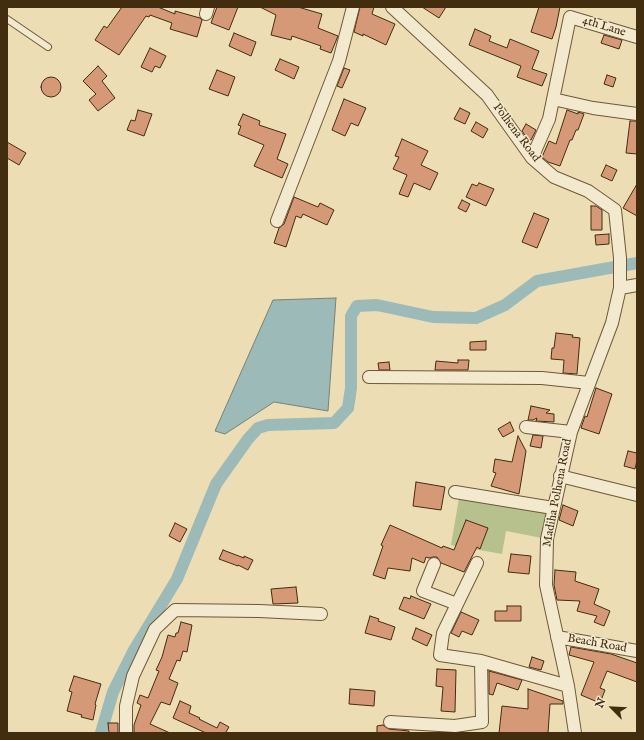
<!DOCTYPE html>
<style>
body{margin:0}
#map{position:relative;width:644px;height:740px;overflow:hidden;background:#ecddb4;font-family:"IM FELL English",serif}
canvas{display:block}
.frame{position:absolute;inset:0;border:8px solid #432d0f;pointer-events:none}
.north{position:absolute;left:592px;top:688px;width:40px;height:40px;-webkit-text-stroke:3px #f3e9ce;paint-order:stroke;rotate:294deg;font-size:11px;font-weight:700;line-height:16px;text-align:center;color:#432d0f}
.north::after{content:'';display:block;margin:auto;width:14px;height:18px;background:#432d0f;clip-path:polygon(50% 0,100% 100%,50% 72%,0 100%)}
</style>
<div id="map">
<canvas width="644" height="740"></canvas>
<div class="frame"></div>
<div class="north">N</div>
</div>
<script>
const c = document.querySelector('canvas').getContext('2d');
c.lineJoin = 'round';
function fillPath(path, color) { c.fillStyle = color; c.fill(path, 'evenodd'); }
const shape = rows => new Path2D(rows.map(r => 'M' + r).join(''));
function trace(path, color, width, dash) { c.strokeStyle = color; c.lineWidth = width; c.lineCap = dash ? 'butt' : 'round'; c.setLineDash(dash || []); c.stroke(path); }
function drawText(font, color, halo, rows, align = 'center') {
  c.font = font + ' "IM FELL English",serif'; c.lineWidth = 3; c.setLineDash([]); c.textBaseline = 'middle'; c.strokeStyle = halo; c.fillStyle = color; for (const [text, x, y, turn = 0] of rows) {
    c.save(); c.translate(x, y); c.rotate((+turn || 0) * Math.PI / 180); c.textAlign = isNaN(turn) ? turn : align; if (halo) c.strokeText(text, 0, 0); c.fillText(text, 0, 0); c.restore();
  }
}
fillPath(shape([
 [459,498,546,513,542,538,506,531,502,554,451,545]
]), '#b7c18d');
const water = shape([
 [336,298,328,411,274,402,225,434,215,431,273,300,336,298]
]);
fillPath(water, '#9cbab7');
trace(water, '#788274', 1);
trace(shape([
 [101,733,113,692,134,650,177,579,216,484,248,439,258,428,268,425,334,423,348,408,351,388,351,316,357,306,377,305,433,317,476,318,505,305,537,281,637,263]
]), '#9cbab7', 12);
const building = shape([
 [122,7,158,7,175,14,175,11,200,18,202,20,197,37,170,29,172,23,150,15,149,17,146,16,119,55,95,40,104,26,107,28,122,7],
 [217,7,238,7,229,30,211,23,217,7],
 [260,7,298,7,322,14,318,28,338,36,331,53,320,49,321,46,292,36,291,40,271,35,276,15,260,7],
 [360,7,374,7,372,14,395,24,386,45,363,34,363,36,354,32,360,7],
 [422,7,446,7,439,18,422,7],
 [539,7,560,7,556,27,552,39,531,32,539,7],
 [475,29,491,36,489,41,507,48,510,39,539,51,532,69,547,74,542,86,517,77,521,66,469,45,475,29],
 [234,33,256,42,251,56,229,46,234,33],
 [604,35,622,40,619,49,601,43,604,35],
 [150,48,166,56,160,68,155,66,152,72,141,67,150,48],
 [280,59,299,67,294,79,275,70,280,59],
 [98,66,107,76,102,81,115,98,98,111,89,100,96,94,83,81,98,66],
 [344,68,350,70,342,88,337,86,344,68],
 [217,70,235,77,228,96,209,89,217,70],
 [607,75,616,78,613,87,604,84,607,75],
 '41 87a10 10 0 1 1 20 0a10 10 0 1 1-20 0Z',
 [344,99,366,108,358,126,351,123,345,136,332,130,344,99],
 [460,108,470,113,465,124,454,119,460,108],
 [138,110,152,114,144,136,127,130,131,120,135,121,138,110],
 [567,110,578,114,578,112,584,114,578,130,576,130,572,140,570,140,560,166,548,162,542,157,549,141,556,144,567,110],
 [243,114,260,121,259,125,286,134,277,159,288,164,282,178,254,166,264,145,238,134,241,126,238,125,243,114],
 [630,121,637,121,637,154,626,153,630,121],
 [476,122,488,129,483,138,471,131,476,122],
 [526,124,536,130,531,140,527,138,522,131,526,124],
 [402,139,428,151,421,165,438,173,430,190,414,183,408,197,399,194,407,175,393,169,399,157,395,156,402,139],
 [7,142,26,153,19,165,7,158,7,142],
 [606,165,617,170,612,181,601,176,606,165],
 [479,183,494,189,486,206,466,197,472,184,477,186,479,183],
 [637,184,637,216,623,208,637,184],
 [294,197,318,207,320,203,334,210,327,225,303,214,301,218,296,216,286,247,274,243,279,228,284,224,294,197],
 [462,200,470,204,466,212,458,208,462,200],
 [591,206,596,206,602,210,602,230,591,230,591,206],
 [534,213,549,219,537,248,522,242,534,213],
 [609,234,609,244,596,245,595,235,609,234],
 [556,333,573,335,572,337,580,338,577,374,563,373,564,360,551,359,552,348,554,348,556,333],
 [486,341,486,350,470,350,470,342,486,341],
 [458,360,469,360,468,370,435,370,436,361,458,363,458,360],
 [389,362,390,370,379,370,378,363,389,362],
 [596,388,612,394,599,434,581,428,585,416,587,417,596,388],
 [531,406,550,410,546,413,554,414,554,422,536,421,537,418,533,420,528,420,531,406],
 [510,422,514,431,503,437,498,429,510,422],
 [533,435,543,436,541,448,530,446,533,435],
 [518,436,526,451,519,494,491,486,496,473,493,472,495,459,512,462,518,436],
 [628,451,637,453,637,460,635,469,624,466,628,451],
 [416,482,445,487,441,510,413,506,416,482],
 [563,505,578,511,573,526,559,520,563,505],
 [466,520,488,528,480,549,477,547,464,572,441,563,437,557,433,557,429,558,426,557,424,563,412,558,410,571,388,568,385,579,373,575,383,546,381,545,390,525,442,548,443,546,454,550,466,520],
 [175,523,187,529,180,542,169,536,175,523],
 [223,550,244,558,244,556,253,560,248,570,238,565,238,566,219,559,223,550],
 [511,554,531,556,529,574,508,572,511,554],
 [555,570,576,572,575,581,599,589,594,604,610,611,604,626,594,622,597,616,577,611,580,601,557,600,554,585,555,570],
 [296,587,298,603,273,604,271,589,296,587],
 [411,596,431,604,424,619,399,609,404,597,410,599,411,596],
 [507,606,521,606,521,621,495,621,495,611,507,611,507,606],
 [461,612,479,620,472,635,462,631,459,637,451,633,461,612],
 [370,616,379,619,378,621,395,627,391,640,365,633,370,616],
 [181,622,192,625,187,652,183,651,180,661,177,660,169,679,178,683,170,705,161,702,150,724,170,733,134,733,134,725,141,705,137,703,140,695,148,698,159,671,156,670,162,657,168,635,175,637,176,633,178,633,181,622],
 [416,628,432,635,427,646,412,639,416,628],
 [571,647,611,654,637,663,637,682,607,671,600,688,605,690,600,703,581,695,594,662,569,655,571,647],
 [532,657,544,661,541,670,529,667,532,657],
 [437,669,456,670,455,712,441,711,443,687,436,686,437,669],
 [489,671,522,680,518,690,497,683,493,695,489,694,489,671],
 [74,676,101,684,95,704,96,705,93,720,81,717,82,715,67,711,72,692,69,691,74,676],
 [350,689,375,691,374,706,349,704,350,689],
 [528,689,563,701,563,704,550,704,548,733,499,733,502,706,528,709,528,689],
 [180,701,191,706,189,713,200,718,199,719,217,728,220,722,229,727,226,732,228,733,206,733,173,718,180,701],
 [108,723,118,723,118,733,109,733,108,723],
 [383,725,389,729,409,731,409,733,377,733,377,726,383,725]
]);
fillPath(building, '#d69978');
trace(building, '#432d0f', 1);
const service = shape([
 [7,19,48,47]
]);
const minor = shape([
 [392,7,487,95,532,158,554,177,588,191,615,210,620,258,620,288,612,323,571,432,547,539,546,585,568,686,575,733],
 [206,14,208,7],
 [553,99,593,108,637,114],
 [532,158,549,119,570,17,637,37],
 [277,221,339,61,353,7],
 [620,288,637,285],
 [369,377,542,378,589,383],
 [526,427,571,432],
 [560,476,637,495],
 [455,492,553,508],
 [477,563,443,633,440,655,481,661,568,686],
 [434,564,423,591,457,604],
 [557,637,637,651],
 [390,722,455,726,482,722,481,661],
 [126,733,126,706,133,676,155,629,175,610,259,611,321,614]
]);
trace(service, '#6d5938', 8);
trace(minor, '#6d5938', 14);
trace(service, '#f3e9ce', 6);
trace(minor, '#f3e9ce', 12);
drawText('12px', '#432d0f', '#f3e9ce', [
 ["4th Lane",604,27,17],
 ["Polhena Road",516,133,53],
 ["Madiha Polhena Road",558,493,-79],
 ["Beach Road",597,644,10]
]);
</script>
